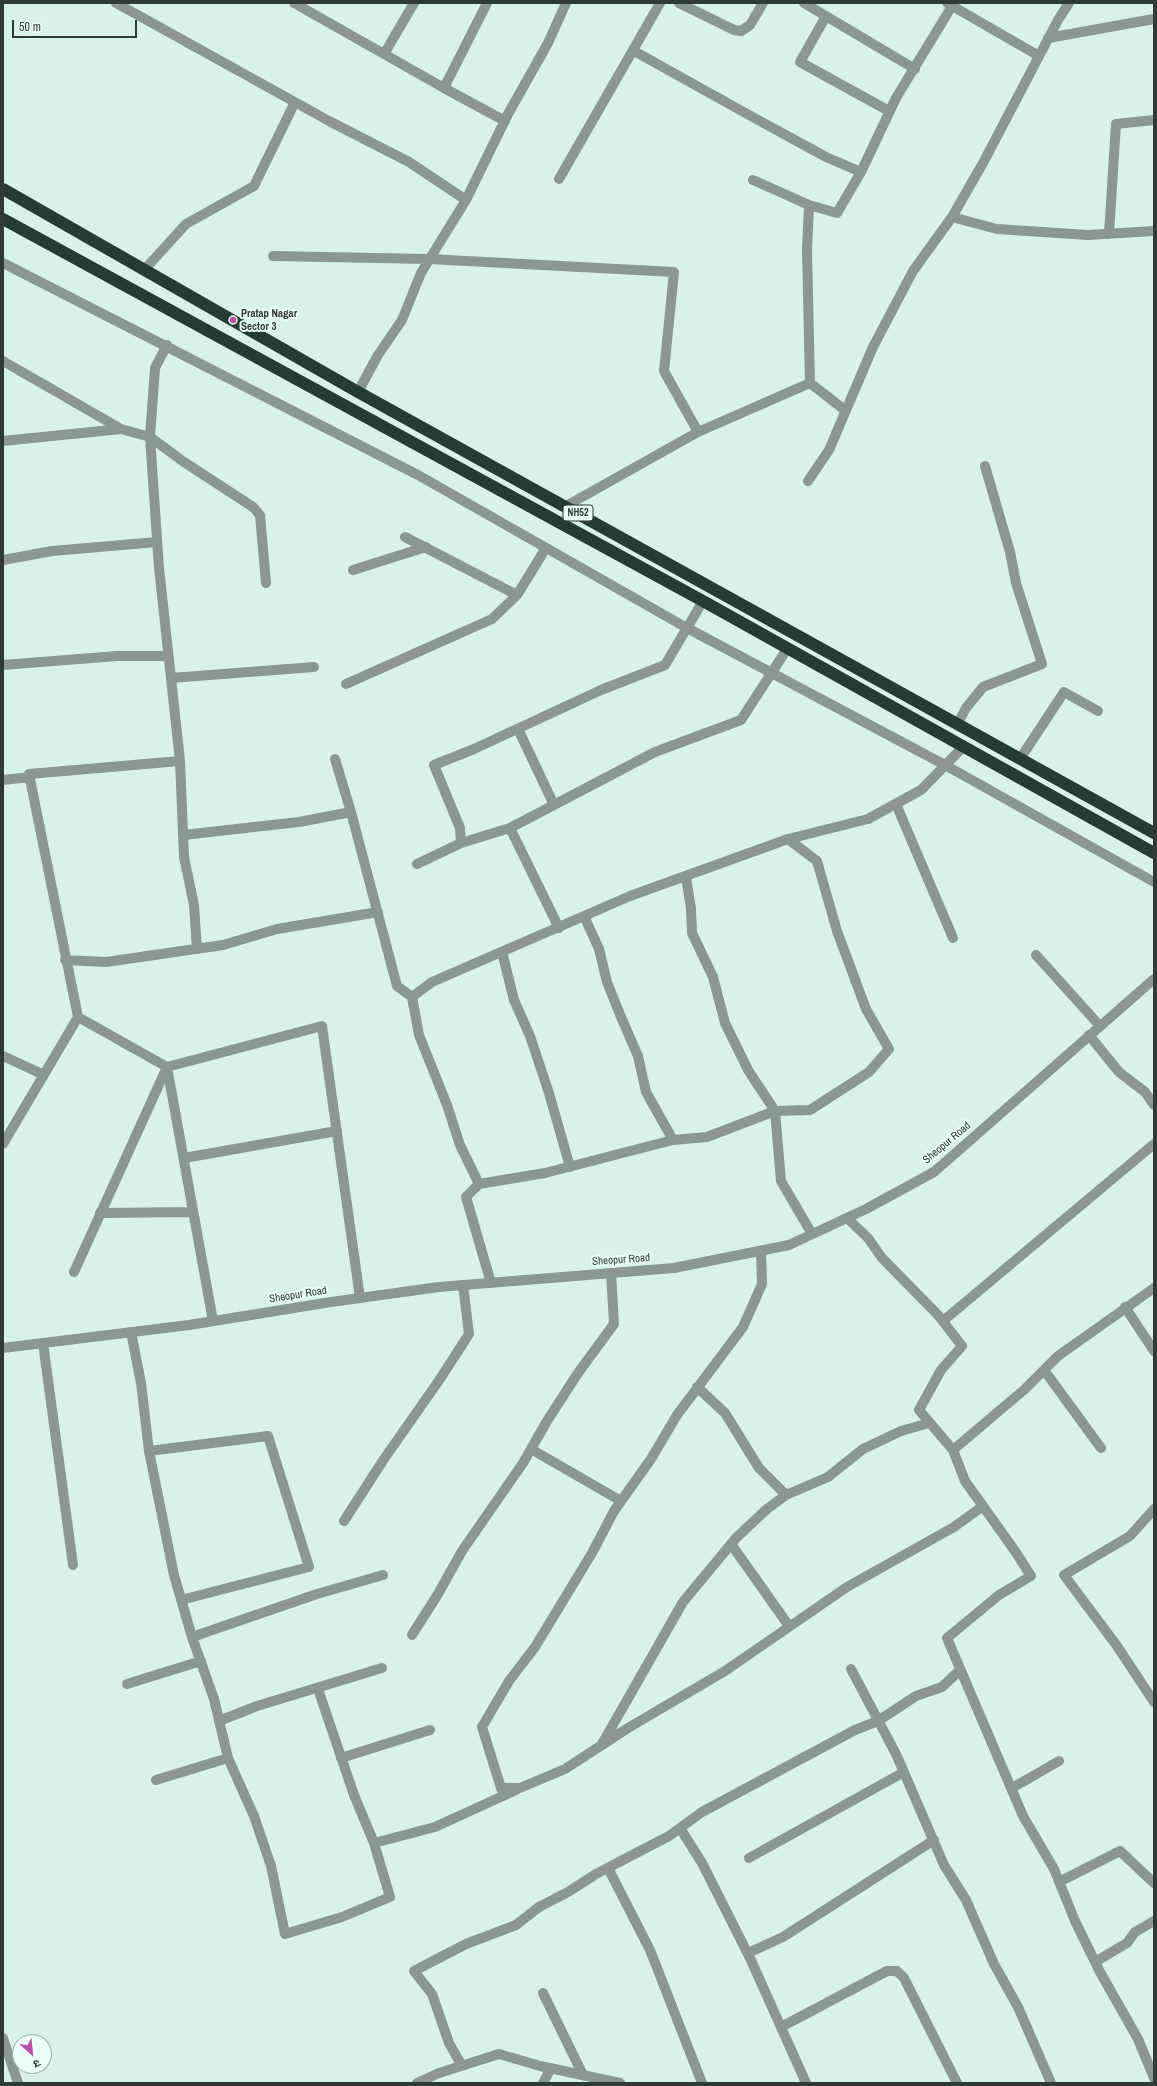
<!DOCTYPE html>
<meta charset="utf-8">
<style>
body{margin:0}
#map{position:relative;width:1157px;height:2086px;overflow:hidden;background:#d8f2eb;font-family:"Archivo Narrow","Noto Sans Devanagari",sans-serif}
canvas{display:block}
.frame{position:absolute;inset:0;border:4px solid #2f3936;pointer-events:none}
.north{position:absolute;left:12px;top:2034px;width:40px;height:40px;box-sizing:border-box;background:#eafef8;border:1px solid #9fafaa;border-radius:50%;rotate:153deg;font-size:11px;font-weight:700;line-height:16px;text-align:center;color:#2f3936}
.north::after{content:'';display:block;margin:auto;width:14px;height:18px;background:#bf4ca6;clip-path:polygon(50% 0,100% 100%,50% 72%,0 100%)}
.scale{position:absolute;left:12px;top:20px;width:125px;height:18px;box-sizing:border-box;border:2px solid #2f3936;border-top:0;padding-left:5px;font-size:12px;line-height:14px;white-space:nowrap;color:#2f3936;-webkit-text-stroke:3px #eafef8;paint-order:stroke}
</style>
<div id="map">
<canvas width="1157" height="2086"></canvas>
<div class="frame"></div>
<div class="north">उ</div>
<div class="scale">50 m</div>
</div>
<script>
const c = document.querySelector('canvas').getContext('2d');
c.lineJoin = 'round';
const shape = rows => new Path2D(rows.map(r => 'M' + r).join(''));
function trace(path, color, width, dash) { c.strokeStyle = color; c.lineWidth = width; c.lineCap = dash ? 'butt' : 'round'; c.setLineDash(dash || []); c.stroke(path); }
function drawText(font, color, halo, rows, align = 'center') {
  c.font = font + ' "Archivo Narrow",sans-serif'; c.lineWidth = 4; c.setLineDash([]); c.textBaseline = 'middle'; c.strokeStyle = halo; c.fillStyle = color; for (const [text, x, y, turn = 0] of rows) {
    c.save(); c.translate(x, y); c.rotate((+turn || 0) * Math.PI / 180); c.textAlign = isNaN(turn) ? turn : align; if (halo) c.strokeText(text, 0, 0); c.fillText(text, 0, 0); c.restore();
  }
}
trace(shape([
 [116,3,329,121,409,162,466,200],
 [294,3,444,88,487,3],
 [679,3,734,30,741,31,750,25,763,3],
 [804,3,915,69],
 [947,3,1039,56],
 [826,16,800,62,889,111],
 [1048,38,1154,19],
 [634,51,749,115,826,157,861,172],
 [384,54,414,3],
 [444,88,505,121],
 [559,179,660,3],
 [753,180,809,205],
 [952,217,997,229,1088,235,1154,231],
 [1109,234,1116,124,1154,120],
 [273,256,429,259,674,272,664,371,698,432],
 [3,263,418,475,687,628,945,765,1154,882],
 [145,269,186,224,254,186,295,102],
 [3,361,121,429],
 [810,383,807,250,809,205,837,213,861,172,896,98,952,6],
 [810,383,846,411],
 [358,392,378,355,402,320,421,273,466,200,508,114,548,43,566,3],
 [3,441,121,429,150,437,184,462,253,507,260,515,266,583],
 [808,481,829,450,873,347,913,271,952,217,983,163,1058,20,1069,3],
 [566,506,698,432,810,383],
 [405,537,517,595],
 [3,560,52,551,157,542],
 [353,570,426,547],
 [3,665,117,656,168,656],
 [171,678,314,667],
 [346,684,492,619,517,595,546,548],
 [957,725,966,708,983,687,1042,664,1016,583,1010,552,985,466],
 [518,729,554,805],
 [335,759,351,812,397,986,412,997],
 [1020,759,1064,692,1098,711],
 [180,761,184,857,194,905,197,949],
 [3,780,30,777],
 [896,804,953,938],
 [510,828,559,928],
 [183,835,299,822,351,812],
 [788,839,817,861,837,931,866,1009,889,1049,869,1072,810,1110,775,1111,707,1137,673,1140,545,1173,479,1184,460,1145,447,1105,419,1035,412,997,432,982,630,896,788,839,868,819,921,790,963,747],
 [461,843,510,828,655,752,741,720,787,649],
 [417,864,461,843,460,828,434,765,474,749,601,690,665,665,703,601],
 [686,877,691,909,692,933,713,977,725,1023,748,1070,775,1111,781,1181,812,1234],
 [584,916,599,949,607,982,621,1017,638,1056,646,1092,673,1140],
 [502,952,514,1000,530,1036,549,1093,570,1167],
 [1036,955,1100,1026],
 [65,960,106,962,223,945,277,929,378,912],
 [1089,1035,1119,1072,1145,1092,1154,1105],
 [3,1056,44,1075],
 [3,1144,78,1017,29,774,180,761,159,568,150,437,155,368,167,345],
 [184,1158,337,1131],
 [479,1184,466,1197,491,1283],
 [100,1213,193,1212],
 [847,1218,868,1238,882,1258,938,1315,962,1346,941,1370,919,1410,953,1450,1025,1389,1058,1356,1154,1288],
 [761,1251,762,1284,743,1327,677,1415,651,1459,614,1511,592,1553,535,1647,509,1681,482,1727,501,1788,520,1788,565,1769,628,1728,725,1671,847,1587,954,1527,983,1506],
 [74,1272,167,1067,78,1017],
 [1125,1307,1154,1351],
 [213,1321,167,1067,322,1026,360,1298],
 [943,1321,1154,1144],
 [131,1332,141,1383,149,1451,174,1575,192,1637,214,1699,228,1758,254,1816,271,1866,285,1934,342,1917,390,1897,374,1843,354,1795,318,1689],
 [43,1343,73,1565],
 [3,1348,189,1325,331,1302,439,1287,674,1268,789,1245,866,1209,934,1172,1154,979],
 [1044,1370,1101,1448],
 [697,1387,725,1413,759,1468,786,1495],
 [531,1449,621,1501],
 [953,1450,965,1481,1015,1551,1031,1576,999,1595,947,1638,1023,1816,1054,1869,1075,1921,1100,1972,1138,2039,1154,2078],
 [149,1451,268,1436,309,1567,181,1600],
 [1154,1509,1130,1536,1064,1575,1117,1646,1154,1702],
 [344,1521,384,1459,440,1379,469,1334,463,1285],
 [731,1544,789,1626],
 [412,1635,438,1594,462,1551,523,1463,547,1421,578,1373,614,1324,611,1273],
 [192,1637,317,1594,383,1575],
 [851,1669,896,1754,944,1865,966,1900,994,1964,1018,2007,1051,2083],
 [127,1684,201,1661],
 [219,1721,257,1706,382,1668],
 [602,1744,683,1602,736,1538,767,1509,786,1495,828,1477,863,1449,901,1431,929,1423],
 [341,1758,430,1730],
 [156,1780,228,1758],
 [1012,1788,1059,1761],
 [680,1828,702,1863,750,1958,806,2083],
 [374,1843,435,1827,516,1790],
 [749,1858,904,1772],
 [608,1868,650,1950,702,2083],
 [1059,1882,1120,1851,1154,1883],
 [748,1953,783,1937,934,1840],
 [1095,1962,1127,1943,1135,1932,1154,1921],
 [543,1993,583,2075],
 [781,2027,887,1971,897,1971,904,1978,957,2083],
 [3,2038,18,2083],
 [462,2066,449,2043,432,1994,414,1971,466,1944,516,1925,539,1907,568,1892,596,1874,669,1836,702,1812,855,1730,878,1721,916,1696,942,1687,960,1670],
 [417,2083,439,2073,499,2054,540,2066,620,2083],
 [543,2083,551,2068]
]), '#8c9794', 10);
trace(shape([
 [3,189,358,392,1154,833],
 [3,219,703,601,1154,853]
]), '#253b35', 12);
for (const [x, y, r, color] of [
 [233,320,4,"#bf4ca6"]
]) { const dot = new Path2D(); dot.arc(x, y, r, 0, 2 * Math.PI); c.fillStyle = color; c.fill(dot); trace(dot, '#eafef8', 1.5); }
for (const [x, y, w] of [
 [578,513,30]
]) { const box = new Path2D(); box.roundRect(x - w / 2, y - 8, w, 16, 3); c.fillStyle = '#eafef8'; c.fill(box); trace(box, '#2f3936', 1); }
drawText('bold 10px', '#2f3936', null, [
 ["NH52",578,513]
]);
drawText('bold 11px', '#2f3936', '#eafef8', [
 ["Pratap Nagar",241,314],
 ["Sector 3",241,327]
], 'left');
drawText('11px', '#2f3936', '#eafef8', [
 ["Sheopur Road",947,1143,-40],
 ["Sheopur Road",621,1260,-4],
 ["Sheopur Road",298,1295,-9]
]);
</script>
